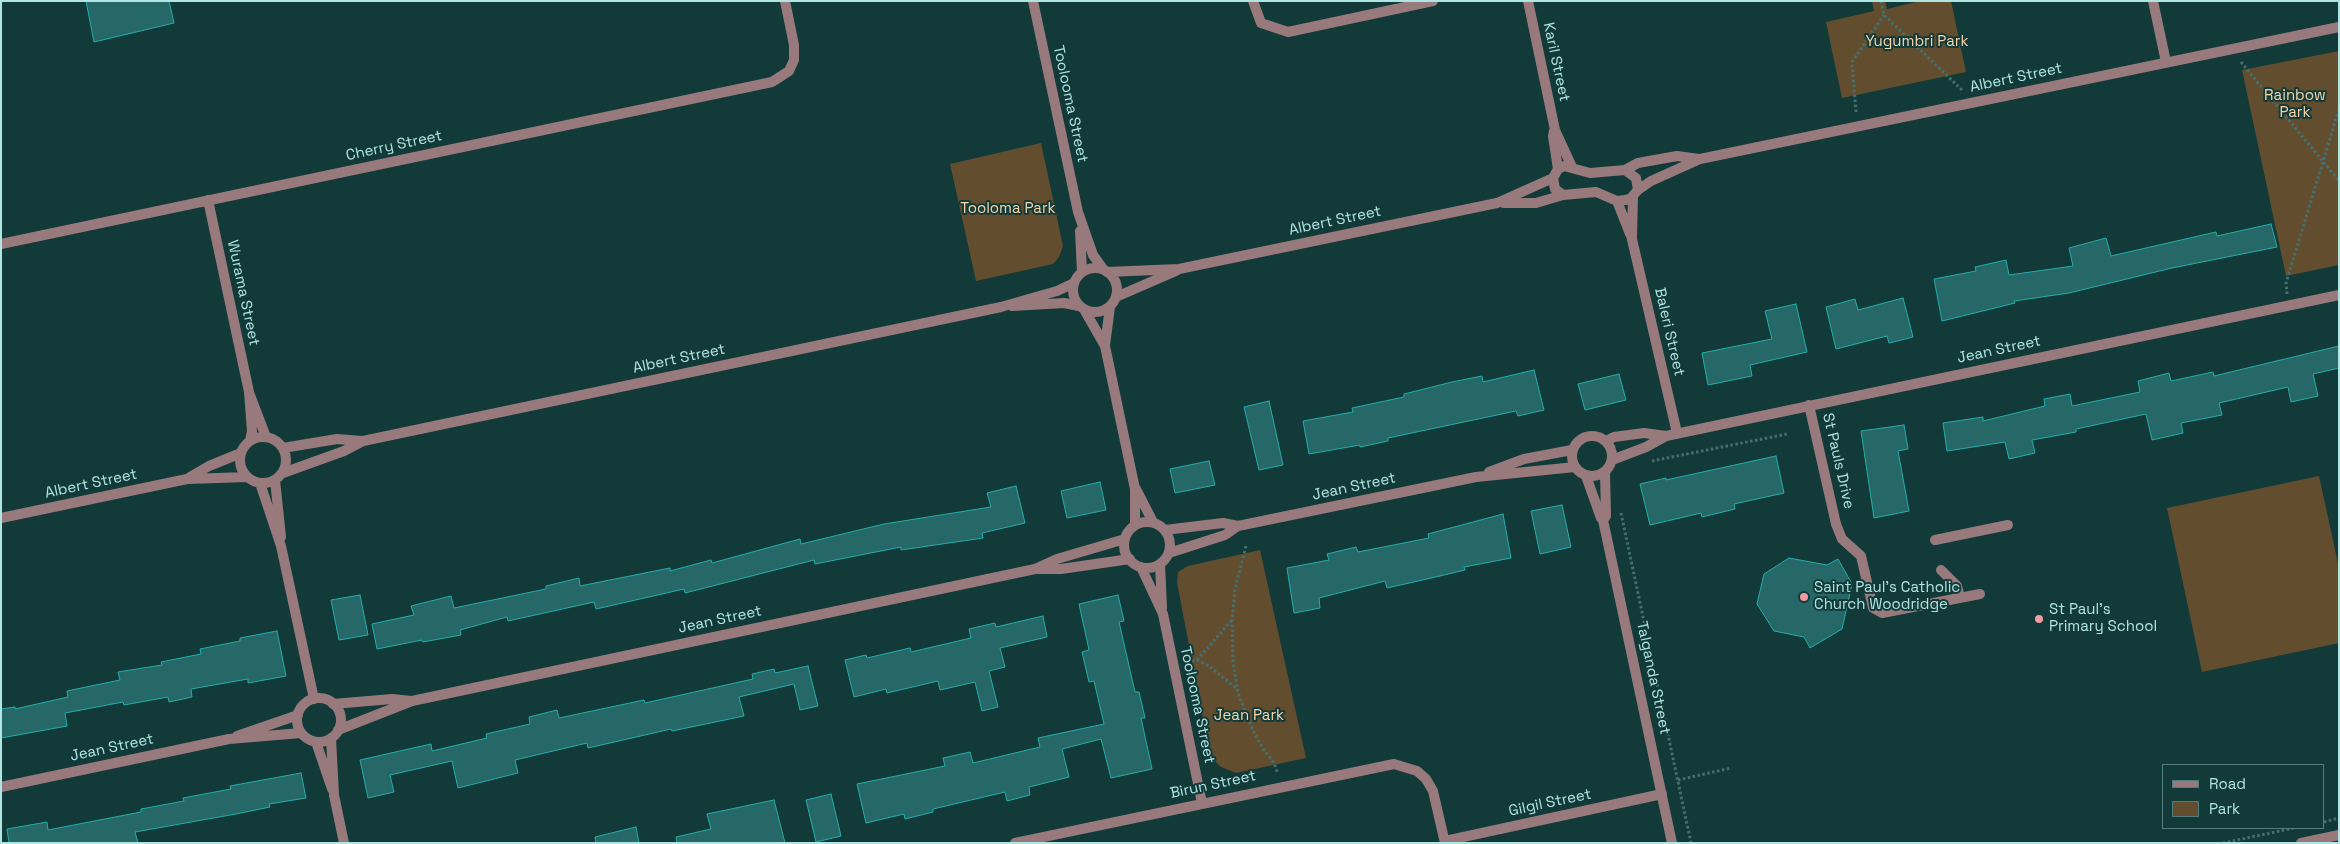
<!DOCTYPE html>
<style>
body{margin:0}
#map{position:relative;width:2340px;height:844px;overflow:hidden;background:#123a39;font-family:"Space Grotesk",sans-serif}
canvas{display:block}
.frame{position:absolute;inset:0;border:2px solid #afe5e3;pointer-events:none}
.legend{position:absolute;left:2162px;top:764px;width:162px;height:65px;box-sizing:border-box;background:#123a39;border:1px solid #517e7d;margin:0;padding:6px 9px;list-style:none;font-size:15px;color:#afe5e3}
.legend li{display:flex;align-items:center;gap:10px;height:25px}
.legend b{width:25px;border:1px solid #517e7d}
</style>
<div id="map">
<canvas width="2340" height="844"></canvas>
<div class="frame"></div>
<ul class="legend">
<li><b style="height:6px;background:#997a7c"></b>Road</li>
<li><b style="height:14px;background:#634d2f"></b>Park</li>
</ul>
</div>
<script>
const c = document.querySelector('canvas').getContext('2d');
c.lineJoin = 'round';
function fillPath(path, color) { c.fillStyle = color; c.fill(path, 'evenodd'); }
const shape = rows => new Path2D(rows.map(r => 'M' + r).join(''));
function trace(path, color, width, dash) { c.strokeStyle = color; c.lineWidth = width; c.lineCap = dash ? 'butt' : 'round'; c.setLineDash(dash || []); c.stroke(path); }
function drawText(font, color, halo, rows, align = 'center') {
  c.font = font + ' "Space Grotesk",sans-serif'; c.lineWidth = 4; c.setLineDash([]); c.textBaseline = 'middle'; c.strokeStyle = halo; c.fillStyle = color; for (const [text, x, y, turn = 0] of rows) {
    c.save(); c.translate(x, y); c.rotate((+turn || 0) * Math.PI / 180); c.textAlign = isNaN(turn) ? turn : align; if (halo) c.strokeText(text, 0, 0); c.fillText(text, 0, 0); c.restore();
  }
}
fillPath(shape([
 [1872,1,1885,1,1887,9,1920,1,1951,1,1966,72,1842,98,1826,22,1874,11],
 [2339,51,2339,265,2286,276,2242,70],
 [1041,143,1063,246,1059,257,1053,264,976,281,950,164],
 [2319,476,2339,568,2339,643,2202,672,2167,508],
 [1260,550,1306,758,1236,773,1221,767,1210,756,1177,582,1178,572,1188,566]
]), '#634d2f');
const building = shape([
 [86,1,169,1,174,23,94,42,86,1],
 [2271,224,2277,247,2172,268,2069,293,2014,301,2015,303,1942,321,1934,279,1976,271,1975,267,2006,260,2009,275,2073,266,2069,248,2106,238,2111,256,2216,232,2217,236,2271,224],
 [1903,298,1913,337,1889,343,1887,336,1836,349,1826,307,1855,299,1858,310,1903,298],
 [1796,304,1807,352,1750,365,1752,376,1708,385,1702,353,1772,339,1765,311,1796,304],
 [2339,346,2339,368,2313,374,2318,396,2291,402,2288,387,2219,403,2222,415,2181,423,2183,433,2152,440,2146,414,2076,429,2076,432,2032,440,2035,453,2009,459,2005,442,1947,451,1943,423,1983,417,1983,421,2045,406,2044,399,2070,394,2072,406,2140,392,2138,381,2169,373,2171,381,2213,372,2214,376,2339,346],
 [1534,370,1544,410,1518,416,1516,411,1388,438,1388,441,1360,447,1360,445,1309,454,1303,421,1353,412,1352,408,1404,397,1404,394,1452,382,1482,376,1483,382,1534,370],
 [1619,374,1626,400,1585,410,1578,384,1619,374],
 [1269,401,1283,465,1259,470,1244,407,1269,401],
 [1904,425,1908,449,1898,451,1909,511,1874,518,1861,431,1904,425],
 [1776,456,1784,493,1734,504,1735,509,1702,517,1701,513,1650,525,1640,484,1666,478,1666,480,1776,456],
 [1209,461,1215,485,1175,493,1170,469,1209,461],
 [1100,482,1106,510,1067,518,1061,491,1100,482],
 [1016,486,1025,523,982,533,983,538,901,550,901,547,815,564,814,560,685,593,684,589,596,609,594,602,508,621,507,617,460,630,461,635,423,642,422,640,377,649,372,624,414,615,411,606,451,596,454,608,546,589,546,586,579,578,580,586,670,568,670,571,711,560,712,563,800,539,801,544,884,524,991,507,987,493,1016,486],
 [1562,505,1571,547,1540,554,1531,511,1562,505],
 [1503,514,1511,558,1464,567,1465,570,1427,579,1387,588,1385,581,1319,598,1320,608,1294,613,1287,568,1329,560,1327,554,1356,547,1358,552,1429,538,1428,534,1503,514],
 [1789,558,1827,565,1838,559,1852,584,1842,629,1810,648,1804,637,1774,631,1757,604,1764,574,1789,558],
 [360,595,368,635,339,640,331,600,360,595],
 [1118,595,1124,621,1119,622,1135,692,1139,692,1145,718,1141,718,1152,769,1111,778,1101,739,1062,749,1069,777,1029,787,1030,795,1007,801,1005,792,933,809,933,812,905,819,904,814,866,823,857,784,945,766,943,758,970,752,973,763,1040,747,1038,738,1104,724,1094,681,1089,682,1082,652,1089,650,1079,604,1118,595],
 [1043,616,1047,637,1000,648,1005,667,989,671,998,707,982,711,975,682,940,690,938,681,887,693,886,689,854,697,845,660,866,655,867,658,910,648,911,652,971,638,969,629,995,623,996,627,1043,616],
 [277,631,286,676,248,683,248,679,191,689,192,697,169,702,168,697,124,705,123,702,65,713,67,726,1,738,1,709,15,707,15,709,68,697,67,691,120,680,118,672,162,665,161,662,201,654,200,649,240,641,240,638,277,631],
 [808,666,818,706,800,710,794,684,739,697,744,716,672,731,671,729,588,748,587,743,515,760,518,773,458,788,452,761,390,775,394,792,368,798,360,760,431,744,432,751,487,738,486,734,530,724,529,717,557,710,559,718,644,700,645,703,753,679,752,674,774,669,775,673,808,666],
 [301,773,306,798,269,804,270,807,236,814,135,832,138,843,9,843,7,829,47,822,48,830,141,812,141,809,184,801,183,798,231,789,230,786,301,773],
 [831,794,841,836,816,842,806,800,831,794],
 [774,800,785,843,677,843,676,837,711,829,707,814,774,800],
 [636,827,639,843,596,843,595,837,636,827]
]);
fillPath(building, '#266867');
trace(building, '#23aeac', 1);
trace(shape([
 [1881,1,1884,15,1963,91],
 [2241,62,2339,181],
 [1856,112,1852,62,1884,15],
 [2287,294,2286,283,2339,109],
 [1652,461,1787,434],
 [1621,513,1691,843],
 [1246,546,1235,589,1232,622,1233,662,1238,693,1252,728,1263,749,1274,763,1278,774],
 [1197,660,1209,666,1237,689],
 [1187,661,1197,660,1232,620],
 [1678,780,1731,768],
 [2324,822,2339,818],
 [2223,843,2294,828]
]), '#447170', 3, [2.5, 2.5]);
trace(shape([
 [1836,524,1842,539,1861,556,1873,608,1882,613,1980,594],
 [1935,540,2008,525],
 [1941,570,1957,586,1960,598]
]), '#997a7c', 10);
trace(shape([
 [1033,1,1078,212,1093,255,1103,269],
 [1253,1,1261,23,1288,32,1433,1],
 [1528,1,1555,130,1572,167],
 [2153,1,2166,62],
 [1554,131,1553,136,1558,169],
 [1564,166,1590,173,1625,170,1636,178,1638,190,1630,199,1625,200,1617,201,1596,192,1563,195,1555,189,1553,178,1558,169,1564,166],
 [1625,170,1638,163,1677,156,1699,159],
 [1638,190,1651,181,1700,159,2339,27],
 [208,200,249,392,252,431,250,441],
 [1617,201,1630,234],
 [1503,203,1536,203,1563,195],
 [1080,231,1082,272],
 [1631,235,1677,433],
 [1632,237,1633,196],
 [1,244,772,82,789,71,794,60,794,45,785,1],
 '1073 290a22 22 0 1 1 44 0a22 22 0 1 1-44 0Z',
 [1107,272,1179,269,1497,203,1553,178],
 [1116,297,1176,271],
 [1012,306,1064,303,1079,306],
 [1085,311,1105,346,1135,489,1135,525],
 [1105,345,1110,307],
 [250,395,266,437],
 [1809,405,1836,524],
 '1572 456a20 20 0 1 1 40 0a20 20 0 1 1-40 0Z',
 '240 460a23 23 0 1 1 46 0a23 23 0 1 1-46 0Z',
 [1606,441,1614,437,1644,433,1666,436],
 [283,448,337,439,362,441],
 [1612,460,1646,447,1666,436,2339,295],
 [1489,472,1524,459,1572,450],
 [283,473,344,451,363,441,1001,307,1057,291,1074,283],
 [1586,476,1601,518,1603,520,1672,843],
 [190,477,209,466,241,453],
 [275,480,281,537],
 [260,483,281,546,314,699],
 [1136,489,1153,522],
 [1,518,187,479,247,477],
 [1603,520,1606,516,1605,472],
 '1124 545a23 23 0 1 1 46 0a23 23 0 1 1-46 0Z',
 [1165,530,1223,523,1238,526,1476,477,1575,467],
 [1169,553,1225,535,1238,526],
 [1160,564,1162,608],
 [1141,567,1163,614,1202,803],
 [1038,569,1061,569,1130,559],
 '297 720a22 22 0 1 1 44 0a22 22 0 1 1-44 0Z',
 [333,704,392,699,411,701],
 [338,730,412,701,1035,569,1057,559,1125,539],
 [237,736,298,715],
 [331,738,334,795,344,843],
 [316,742,332,789],
 [1,787,229,739,301,733],
 [1445,841,1662,794],
 [1015,843,1394,764,1417,771,1426,779,1433,791,1445,843],
 [2301,843,2339,835]
]), '#997a7c', 10);
for (const [x, y, r, color] of [
 [1804,597,5,"#f49aa3"],
 [2039,619,5,"#f49aa3"]
]) { const dot = new Path2D(); dot.arc(x, y, r, 0, 2 * Math.PI); c.fillStyle = color; c.fill(dot); trace(dot, '#123a39', 2); }
drawText('15px', '#f8d6aa', '#123a39', [
 ["Yugumbri Park",1917,42],
 ["Rainbow",2295,96],
 ["Park",2295,113],
 ["Tooloma Park",1008,209],
 ["Jean Park",1249,716]
]);
drawText('15px', '#afe5e3', '#123a39', [
 ["Karil Street",1556,62,78],
 ["Albert Street",2016,78,-12],
 ["Toolooma Street",1070,104,78],
 ["Cherry Street",394,146,-12],
 ["Albert Street",1335,221,-12],
 ["Wurama Street",243,293,78],
 ["Baleri Street",1669,332,77],
 ["Jean Street",1999,350,-12],
 ["Albert Street",679,359,-12],
 ["St Pauls Drive",1838,461,77],
 ["Albert Street",91,484,-12],
 ["Jean Street",1354,487,-12],
 ["Jean Street",720,620,-12],
 ["Talganda Street",1653,678,78],
 ["Toolooma Street",1197,705,78],
 ["Jean Street",112,748,-12],
 ["Birun Street",1213,785,-12],
 ["Gilgil Street",1550,803,-12]
]);
drawText('15px', '#afe5e3', '#123a39', [
 ["Saint Paul's Catholic",1814,588],
 ["Church Woodridge",1814,605],
 ["St Paul's",2049,610],
 ["Primary School",2049,627]
], 'left');
</script>
